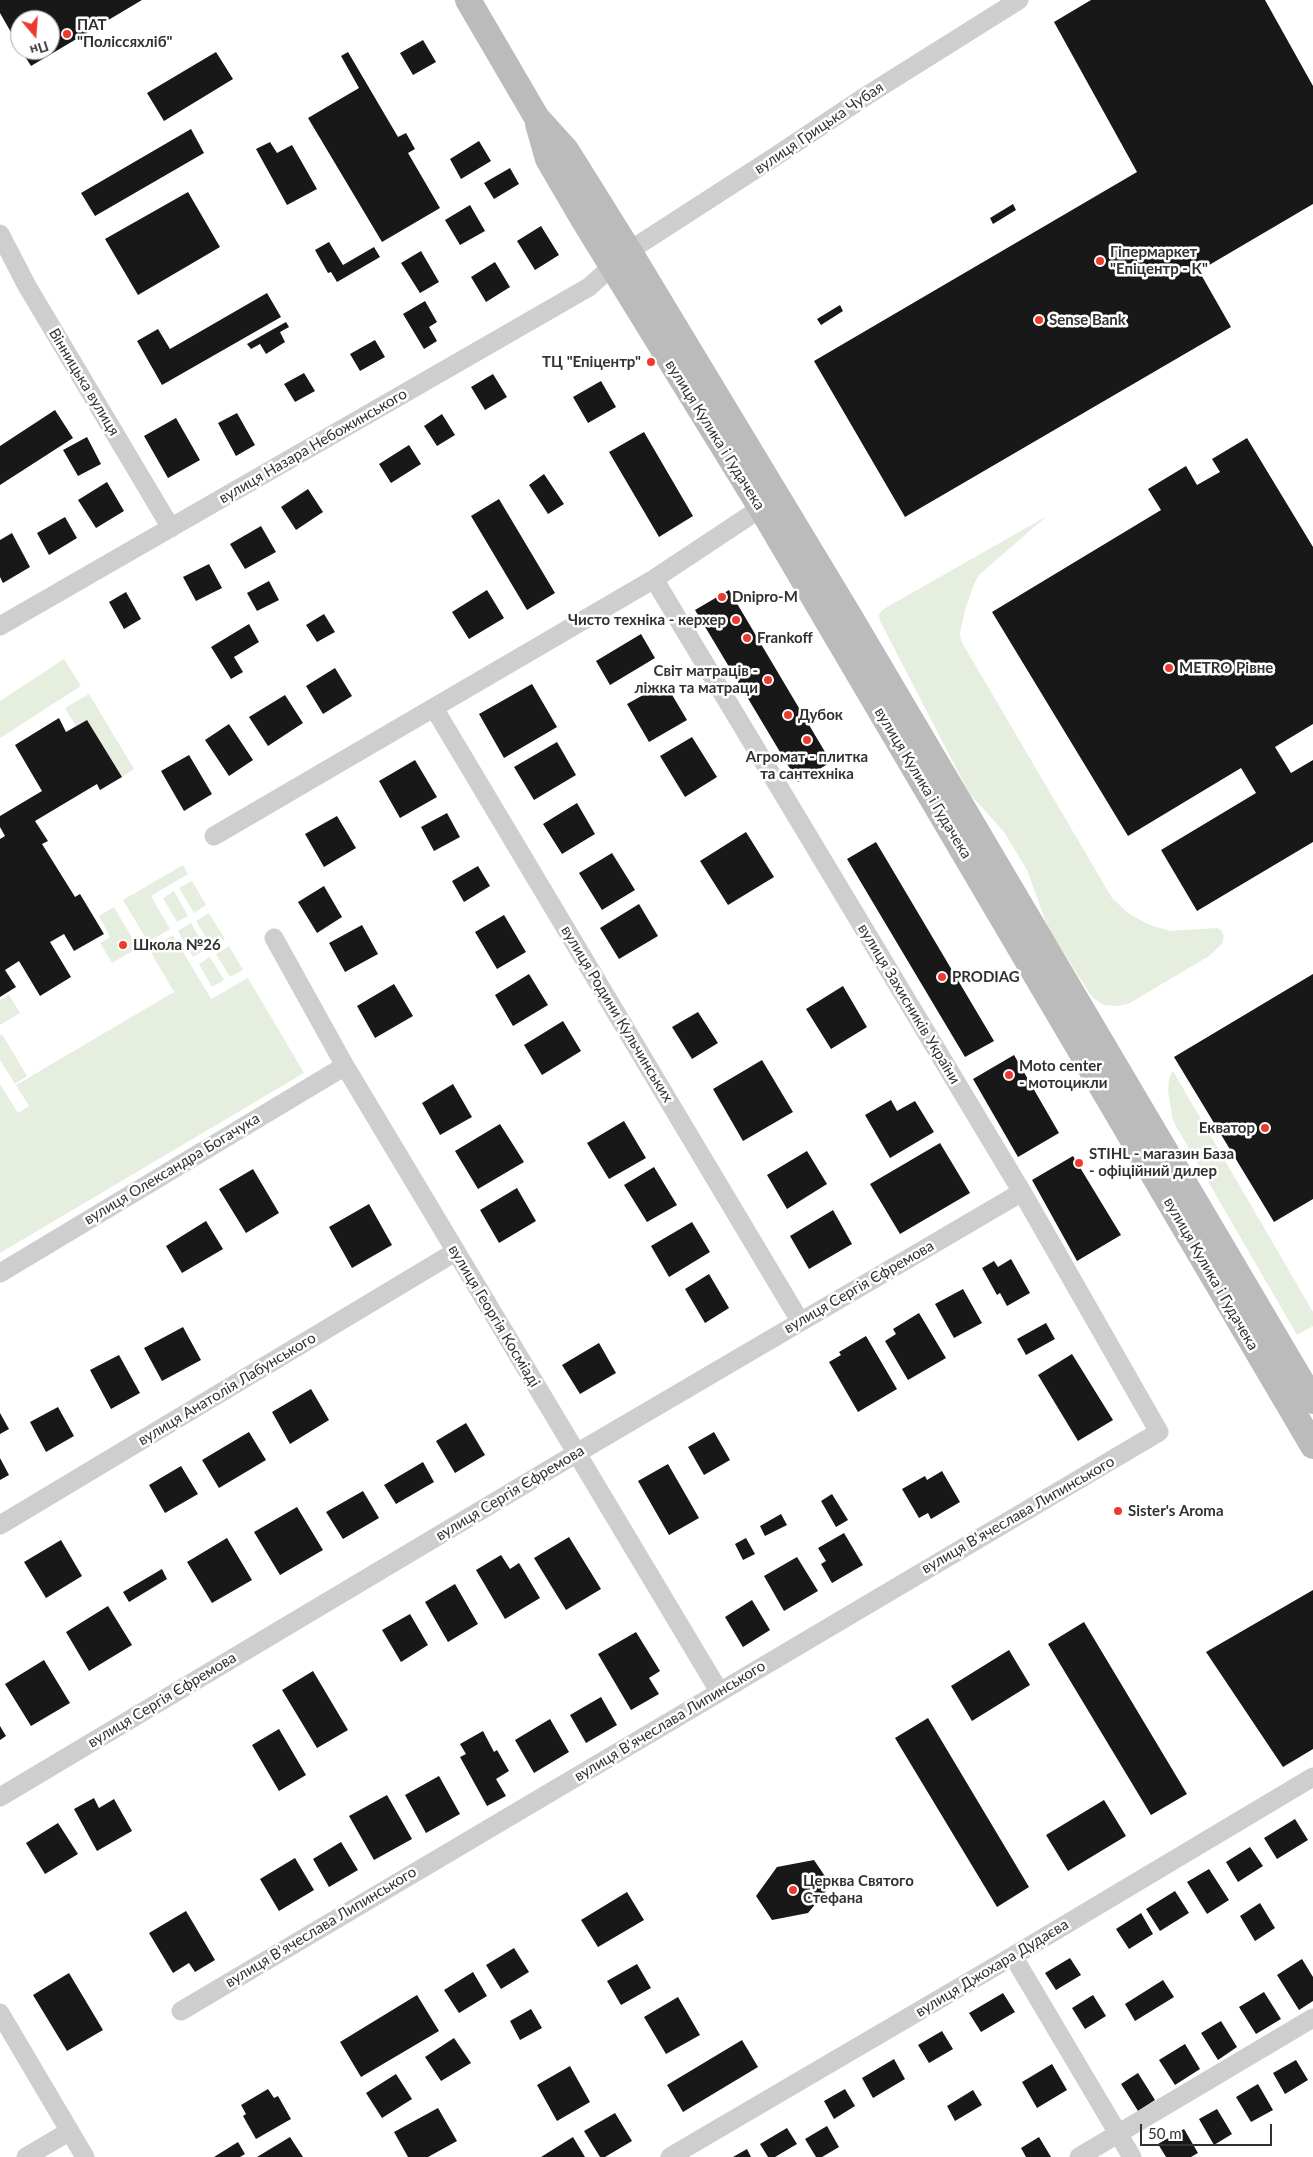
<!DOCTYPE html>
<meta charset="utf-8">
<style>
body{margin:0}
#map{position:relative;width:1313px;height:2157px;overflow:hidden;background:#fff;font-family:Lato,sans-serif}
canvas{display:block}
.north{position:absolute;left:10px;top:10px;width:50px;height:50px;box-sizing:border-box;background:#fff;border:1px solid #adadad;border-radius:50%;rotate:162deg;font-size:14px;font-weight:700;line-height:20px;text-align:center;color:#313131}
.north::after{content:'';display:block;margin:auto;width:18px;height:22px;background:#ed3a2f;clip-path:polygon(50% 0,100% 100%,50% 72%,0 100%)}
.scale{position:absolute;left:1140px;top:2124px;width:132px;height:22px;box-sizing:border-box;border:2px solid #313131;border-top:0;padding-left:6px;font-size:15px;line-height:18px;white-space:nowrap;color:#313131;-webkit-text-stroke:4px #fff;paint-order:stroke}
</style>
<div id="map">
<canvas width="1313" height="2157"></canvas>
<div class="north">Пн</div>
<div class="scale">50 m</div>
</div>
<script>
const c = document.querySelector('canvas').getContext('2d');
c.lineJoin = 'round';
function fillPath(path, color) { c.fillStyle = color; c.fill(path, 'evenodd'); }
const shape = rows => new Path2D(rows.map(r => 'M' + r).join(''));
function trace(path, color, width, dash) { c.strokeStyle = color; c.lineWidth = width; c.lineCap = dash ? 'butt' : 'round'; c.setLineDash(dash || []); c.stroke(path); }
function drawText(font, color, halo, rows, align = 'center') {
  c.font = font + ' Lato,sans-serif'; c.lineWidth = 5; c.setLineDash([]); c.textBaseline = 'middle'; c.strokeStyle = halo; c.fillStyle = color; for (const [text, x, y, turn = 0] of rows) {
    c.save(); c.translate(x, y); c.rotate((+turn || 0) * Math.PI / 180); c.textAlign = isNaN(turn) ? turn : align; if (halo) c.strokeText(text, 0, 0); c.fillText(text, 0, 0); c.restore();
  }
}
fillPath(shape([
 [1047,516,979,575,974,584,965,610,960,633,961,641,1112,898,1129,914,1150,925,1170,931,1217,928,1221,930,1224,936,1222,944,1209,956,1130,1003,1119,1006,1104,1005,1092,997,1048,928,1027,870,1004,832,969,793,880,621,879,615,882,610],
 [64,659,81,686,0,738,0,701],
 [89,694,134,769,122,777,87,720,76,726,65,708],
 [183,865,188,874,151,896,170,929,148,942,123,900],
 [192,881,206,905,194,913,179,888],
 [174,891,188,916,177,922,163,898],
 [114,907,138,948,112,963,100,943,110,937,99,916],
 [209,913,225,939,211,946,196,921],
 [191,923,206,949,193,957,178,931],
 [173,935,211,999,248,978,304,1073,0,1253,0,1084,18,1113,29,1106,16,1085,174,992,149,949],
 [229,946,243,970,230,977,216,954],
 [210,957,224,980,212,987,199,964],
 [9,995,20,1013,0,1025,0,1000],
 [2,1034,27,1076,15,1084,0,1060,0,1036],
 [1173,1071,1313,1312,1313,1326,1297,1335,1173,1121,1168,1091,1169,1078]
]), '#e5eedf');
fillPath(shape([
 [0,0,142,0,31,66,21,50,50,50,50,20,20,20,20,48,0,13],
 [1091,0,1265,0,1313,86,1313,204,1199,271,1231,327,905,517,814,361,1137,172,1054,22],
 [423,40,436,62,413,75,400,53],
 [216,52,233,79,164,121,147,93],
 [348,52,398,137,406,133,415,149,408,153,440,208,382,242,308,118,359,88,341,56],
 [191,129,204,153,95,216,81,193],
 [479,141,491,161,461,179,450,159],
 [270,142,277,153,292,145,317,189,287,205,256,149],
 [510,168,519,184,494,199,484,183],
 [188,192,220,247,138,295,105,239],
 [1013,204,1016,210,993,224,990,218],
 [470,205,485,231,460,245,445,220],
 [541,226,559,255,535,270,517,241],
 [329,242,343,265,374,247,380,257,337,282,331,272,328,273,315,250],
 [421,251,439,282,420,293,401,263],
 [495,262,510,287,486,302,471,277],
 [267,293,281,317,162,385,137,341,158,329,170,349],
 [425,301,437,322,429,327,437,341,424,349,403,314],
 [840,305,843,311,821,325,817,319],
 [286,322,289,327,280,332,285,342,266,354,260,344,251,349,247,344],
 [375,340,385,357,360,371,350,354],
 [304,373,315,391,295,402,284,384],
 [493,374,507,397,485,410,471,387],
 [601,381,616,407,588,423,573,397],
 [55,410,73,438,0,485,0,446],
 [237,413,255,445,236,456,218,423],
 [442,414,455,435,437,446,424,426],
 [176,418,200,460,168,478,144,436],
 [644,432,693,516,659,537,609,452],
 [87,437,101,464,78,476,63,450],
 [1247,438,1313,547,1313,724,1275,747,1291,773,1313,760,1313,842,1197,911,1161,850,1256,793,1241,768,1128,836,992,612,1161,510,1148,489,1186,466,1197,485,1220,472,1212,459],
 [409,445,421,464,391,483,379,464],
 [544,474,564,504,548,514,529,485],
 [107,482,124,511,96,528,78,500],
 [308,489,323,512,296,530,281,507],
 [499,499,555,593,527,610,471,516],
 [65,517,77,538,49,555,37,533],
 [261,526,276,552,245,569,230,544],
 [12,533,30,567,3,583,0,577,0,540],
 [209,564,222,588,196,601,183,577],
 [269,581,279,600,257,611,247,593],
 [487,590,504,618,469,639,452,612],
 [729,590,831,762,798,782,695,610],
 [126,592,141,619,124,629,109,602],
 [324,614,335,632,317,642,306,625],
 [249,624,259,642,234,657,243,672,231,679,211,647],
 [641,634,655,658,610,685,596,661],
 [335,668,352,696,323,714,306,686],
 [665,683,687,720,649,742,627,704],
 [532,684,557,727,504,758,479,714],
 [285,695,303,723,268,746,249,717],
 [59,718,66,732,87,720,122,777,100,790,97,784,35,821,48,841,42,844,75,897,80,894,104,934,74,951,64,934,50,942,71,977,40,996,19,961,5,970,16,987,0,997,0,839,5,836,0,827,0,816,42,791,15,745],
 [229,724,253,760,229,776,205,740],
 [692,737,717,777,685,797,660,756],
 [557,742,576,775,534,800,514,767],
 [189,755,212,794,184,811,161,771],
 [415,760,437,797,400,818,379,781],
 [577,803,595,834,562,854,543,824],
 [447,813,460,837,434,851,421,827],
 [337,816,356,848,324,867,305,834],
 [746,832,774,877,728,905,700,861],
 [876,842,994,1041,965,1057,847,859],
 [612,853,635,890,602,910,579,873],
 [478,866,490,886,464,902,452,881],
 [324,886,342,917,317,933,298,902],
 [639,904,658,936,619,959,600,928],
 [504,915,526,952,497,969,475,932],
 [362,925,378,954,345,972,329,943],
 [529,974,548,1005,513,1026,495,995],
 [1313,974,1313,1199,1274,1222,1174,1057],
 [394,984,413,1016,375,1038,357,1006],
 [843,986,867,1027,831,1049,806,1009],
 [698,1012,718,1043,692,1059,672,1027],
 [563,1021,581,1051,542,1075,524,1045],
 [1014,1055,1059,1133,1018,1157,973,1079],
 [762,1060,793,1112,743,1141,713,1089],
 [453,1084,472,1117,440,1135,422,1103],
 [891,1100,897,1111,915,1101,934,1132,890,1158,865,1115],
 [624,1121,646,1158,609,1179,587,1143],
 [500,1124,524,1162,478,1189,455,1151],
 [940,1143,970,1193,900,1234,870,1184],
 [807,1151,827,1184,787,1209,767,1175],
 [1073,1156,1121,1235,1077,1261,1032,1180],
 [654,1167,677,1205,647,1222,624,1185],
 [253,1169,279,1213,246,1233,219,1189],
 [517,1188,536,1221,499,1243,480,1210],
 [369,1204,392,1245,352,1268,329,1227],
 [833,1210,852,1244,809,1269,790,1236],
 [206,1221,223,1249,182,1273,166,1246],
 [692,1222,710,1252,669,1277,651,1246],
 [1011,1259,1030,1293,1007,1306,1000,1293,997,1295,982,1268,994,1261,998,1267],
 [709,1274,729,1308,705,1323,685,1289],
 [963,1289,982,1323,954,1338,935,1304],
 [919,1313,946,1358,908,1380,885,1341,896,1334,893,1329],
 [1046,1323,1055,1339,1026,1355,1017,1339],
 [183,1327,201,1360,162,1381,144,1348],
 [866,1336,897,1389,858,1412,829,1362,841,1355,839,1352],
 [599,1343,616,1373,580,1394,562,1365],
 [1072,1354,1113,1420,1078,1441,1038,1375],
 [119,1355,140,1393,111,1409,90,1370],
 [311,1389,329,1420,290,1444,272,1412],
 [58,1407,74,1436,46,1452,30,1422],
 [0,1413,9,1429,0,1434],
 [466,1423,485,1455,455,1473,436,1441],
 [249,1432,266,1460,219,1488,202,1460],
 [714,1432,730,1460,704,1475,688,1447],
 [0,1458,9,1475,0,1480],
 [423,1462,434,1482,396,1504,384,1485],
 [668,1464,699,1518,669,1535,638,1481],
 [181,1466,198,1494,165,1513,149,1485],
 [942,1471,960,1502,931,1519,928,1513,919,1518,902,1489,925,1476,927,1480],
 [363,1491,379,1518,343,1539,326,1512],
 [832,1494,848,1520,836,1527,821,1501],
 [297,1507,323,1550,280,1575,254,1532],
 [781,1514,787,1525,765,1536,760,1526],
 [844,1533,863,1565,832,1583,821,1564,826,1561,818,1548],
 [569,1537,601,1589,566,1610,534,1558],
 [227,1538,252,1580,212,1603,187,1562],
 [746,1538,755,1554,743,1560,735,1544],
 [61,1540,82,1576,46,1598,24,1562],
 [501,1555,510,1569,519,1563,540,1598,505,1619,476,1570],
 [797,1557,818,1591,784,1611,764,1576],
 [162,1569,167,1579,129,1602,123,1592],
 [455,1584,478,1624,448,1642,425,1602],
 [1313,1590,1313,1749,1283,1767,1206,1652],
 [752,1600,770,1630,743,1647,725,1617],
 [108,1606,132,1645,89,1671,66,1632],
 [410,1614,428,1645,401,1662,382,1630],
 [1084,1622,1187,1794,1151,1815,1048,1644],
 [636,1632,660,1671,649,1678,659,1694,631,1710,598,1654],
 [1009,1650,1030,1685,972,1721,951,1686],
 [44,1660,70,1703,31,1726,5,1684],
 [313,1671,348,1730,317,1748,282,1690],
 [601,1697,617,1725,586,1743,570,1715],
 [928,1718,1029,1887,997,1907,895,1738],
 [550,1719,569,1752,534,1773,515,1740],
 [0,1726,6,1736,0,1740],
 [279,1729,306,1775,279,1791,252,1745],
 [483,1731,494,1752,497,1750,509,1771,496,1779,506,1796,487,1806,460,1757,466,1754,460,1744],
 [439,1776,460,1814,426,1833,405,1795],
 [387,1795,412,1839,374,1860,349,1816],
 [94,1798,99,1808,114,1799,132,1831,97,1851,74,1809],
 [1104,1800,1126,1836,1068,1871,1046,1835],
 [1295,1819,1308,1840,1277,1859,1264,1838],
 [58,1823,78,1854,45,1874,26,1843],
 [341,1842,358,1870,329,1887,313,1859],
 [1250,1847,1263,1866,1238,1882,1226,1862],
 [295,1858,314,1890,279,1911,260,1879],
 [814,1860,831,1885,808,1913,772,1920,756,1896,777,1867],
 [1209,1869,1229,1900,1207,1914,1187,1882],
 [1175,1891,1189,1913,1160,1931,1146,1909],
 [627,1892,644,1920,598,1947,581,1920],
 [1260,1903,1275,1928,1255,1941,1240,1916],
 [186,1911,215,1960,195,1972,189,1963,173,1973,149,1933],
 [1141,1913,1153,1934,1129,1949,1116,1929],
 [514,1948,529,1972,501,1989,486,1965],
 [1070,1958,1081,1975,1056,1990,1045,1973],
 [1302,1959,1313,1977,1313,2001,1299,2010,1277,1975],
 [637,1964,651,1988,621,2005,607,1981],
 [473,1972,487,1996,459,2013,444,1990],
 [69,1973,103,2030,67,2051,33,1995],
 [1163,1980,1174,1997,1135,2021,1125,2004],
 [1264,1992,1281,2019,1256,2034,1239,2007],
 [1003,1993,1015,2012,981,2032,969,2013],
 [417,1995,439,2031,361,2077,340,2042],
 [1093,1995,1106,2016,1085,2029,1072,2008],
 [678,1997,700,2035,666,2054,644,2017],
 [531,2009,542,2028,520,2040,510,2021],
 [1221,2021,1237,2047,1218,2060,1201,2033],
 [942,2031,953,2049,929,2063,918,2045],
 [454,2038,471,2063,441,2081,425,2057],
 [742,2040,758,2067,683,2112,667,2085],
 [1185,2044,1200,2069,1175,2085,1159,2060],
 [894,2059,905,2079,873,2098,862,2078],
 [1296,2060,1308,2080,1285,2094,1273,2073],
 [1052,2064,1067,2090,1037,2108,1022,2082],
 [570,2066,590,2102,557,2121,537,2085],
 [1138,2073,1155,2100,1138,2111,1121,2084],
 [396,2074,412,2099,382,2118,366,2093],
 [1258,2084,1273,2110,1251,2122,1236,2097],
 [268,2089,274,2098,278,2096,291,2119,256,2139,243,2116,246,2114,241,2105],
 [845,2089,855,2106,834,2119,824,2101],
 [973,2090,982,2105,955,2121,947,2106],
 [438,2108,457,2141,428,2157,408,2157,394,2132],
 [1217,2109,1232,2134,1214,2145,1199,2119],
 [615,2113,632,2141,605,2157,600,2157,584,2131],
 [827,2126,839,2147,822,2157,816,2157,805,2139],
 [787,2128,797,2144,775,2157,768,2157,760,2144],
 [1184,2129,1198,2153,1191,2157,1166,2157,1158,2144],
 [290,2137,303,2157,257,2157],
 [573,2137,585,2157,541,2157],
 [1039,2137,1051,2157,1026,2157,1021,2148],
 [238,2142,245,2154,240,2157,214,2157],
 [747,2149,751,2157,733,2157]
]), '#181818');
trace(shape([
 [0,234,27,286,171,528],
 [0,626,589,287,629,251,776,156,866,96,1019,0],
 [434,708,800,1321],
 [214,836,654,579,761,508],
 [274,938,345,1066,719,1691],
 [0,1273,345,1066],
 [0,1525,455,1252],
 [0,1797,577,1453,1022,1192],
 [1013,1956,1132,2157],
 [181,2011,1159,1432,1022,1192,654,579],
 [0,2013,85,2157],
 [26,2157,70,2131],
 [670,2157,1013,1956,1313,1777],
 [1079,2157,1313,2018]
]), '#cecece', 19);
trace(shape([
 [468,0,537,118,566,150,629,251,850,617,1313,1401],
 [538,124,548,159,583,219,761,508,1313,1446]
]), '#bbb', 26);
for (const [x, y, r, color] of [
 [67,34,5,"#ed3a2f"],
 [1100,261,5,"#ed3a2f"],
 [1039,320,5,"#ed3a2f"],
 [651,362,5,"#ed3a2f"],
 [722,597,5,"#ed3a2f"],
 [736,620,5,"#ed3a2f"],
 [747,638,5,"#ed3a2f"],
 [1169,668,5,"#ed3a2f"],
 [768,680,5,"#ed3a2f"],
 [788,715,5,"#ed3a2f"],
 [807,740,5,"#ed3a2f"],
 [123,945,5,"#ed3a2f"],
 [942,977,5,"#ed3a2f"],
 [1009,1075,5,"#ed3a2f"],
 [1265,1128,5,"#ed3a2f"],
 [1079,1163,5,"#ed3a2f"],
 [1118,1511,5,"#ed3a2f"],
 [793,1890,5,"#ed3a2f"]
]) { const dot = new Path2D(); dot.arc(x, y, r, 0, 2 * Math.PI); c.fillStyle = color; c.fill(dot); trace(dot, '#fff', 2); }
drawText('bold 15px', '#313131', '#fff', [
 ["ПАТ",77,25],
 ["\"Поліссяхліб\"",77,42],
 ["Гіпермаркет",1110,252],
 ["\"Епіцентр - К\"",1110,269],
 ["Sense Bank",1049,320],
 ["ТЦ \"Епіцентр\"",641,362,"right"],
 ["Dnipro-M",732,597],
 ["Чисто техніка - керхер",726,620,"right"],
 ["Frankoff",757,638],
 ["METRO Рівне",1179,668],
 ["Світ матраців -",758,671,"right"],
 ["ліжка та матраци",758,688,"right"],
 ["Дубок",798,715],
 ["Агромат - плитка",807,757,"center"],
 ["та сантехніка",807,774,"center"],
 ["Школа №26",133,945],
 ["PRODIAG",952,977],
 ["Moto center",1019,1066],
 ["- мотоцикли",1019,1083],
 ["Екватор",1255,1128,"right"],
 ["STIHL - магазин База",1089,1154],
 ["- офіційний дилер",1089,1171],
 ["Sister's Aroma",1128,1511],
 ["Церква Святого",803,1881],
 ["Стефана",803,1898]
], 'left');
drawText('15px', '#313131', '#fff', [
 ["вулиця Грицька Чубая",819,128,-34],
 ["Вінницька вулиця",84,382,59],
 ["вулиця Кулика і Гудачека",715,435,58],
 ["вулиця Назара Небожинського",313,446,-30],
 ["вулиця Кулика і Гудачека",923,783,59],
 ["вулиця Захисників України",909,1004,59],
 ["вулиця Родини Кульчинських",617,1014,59],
 ["вулиця Олександра Богачука",172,1169,-31],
 ["вулиця Кулика і Гудачека",1211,1274,60],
 ["вулиця Сергія Єфремова",859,1287,-30],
 ["вулиця Георгія Косміаді",494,1316,59],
 ["вулиця Анатолія Лабунського",227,1389,-31],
 ["вулиця Сергія Єфремова",510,1493,-31],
 ["вулиця Вʼячеслава Липинського",1018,1515,-30],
 ["вулиця Сергія Єфремова",162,1700,-31],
 ["вулиця Вʼячеслава Липинського",670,1721,-31],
 ["вулиця Вʼячеслава Липинського",321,1927,-31],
 ["вулиця Джохара Дудаєва",992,1968,-31]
]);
</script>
